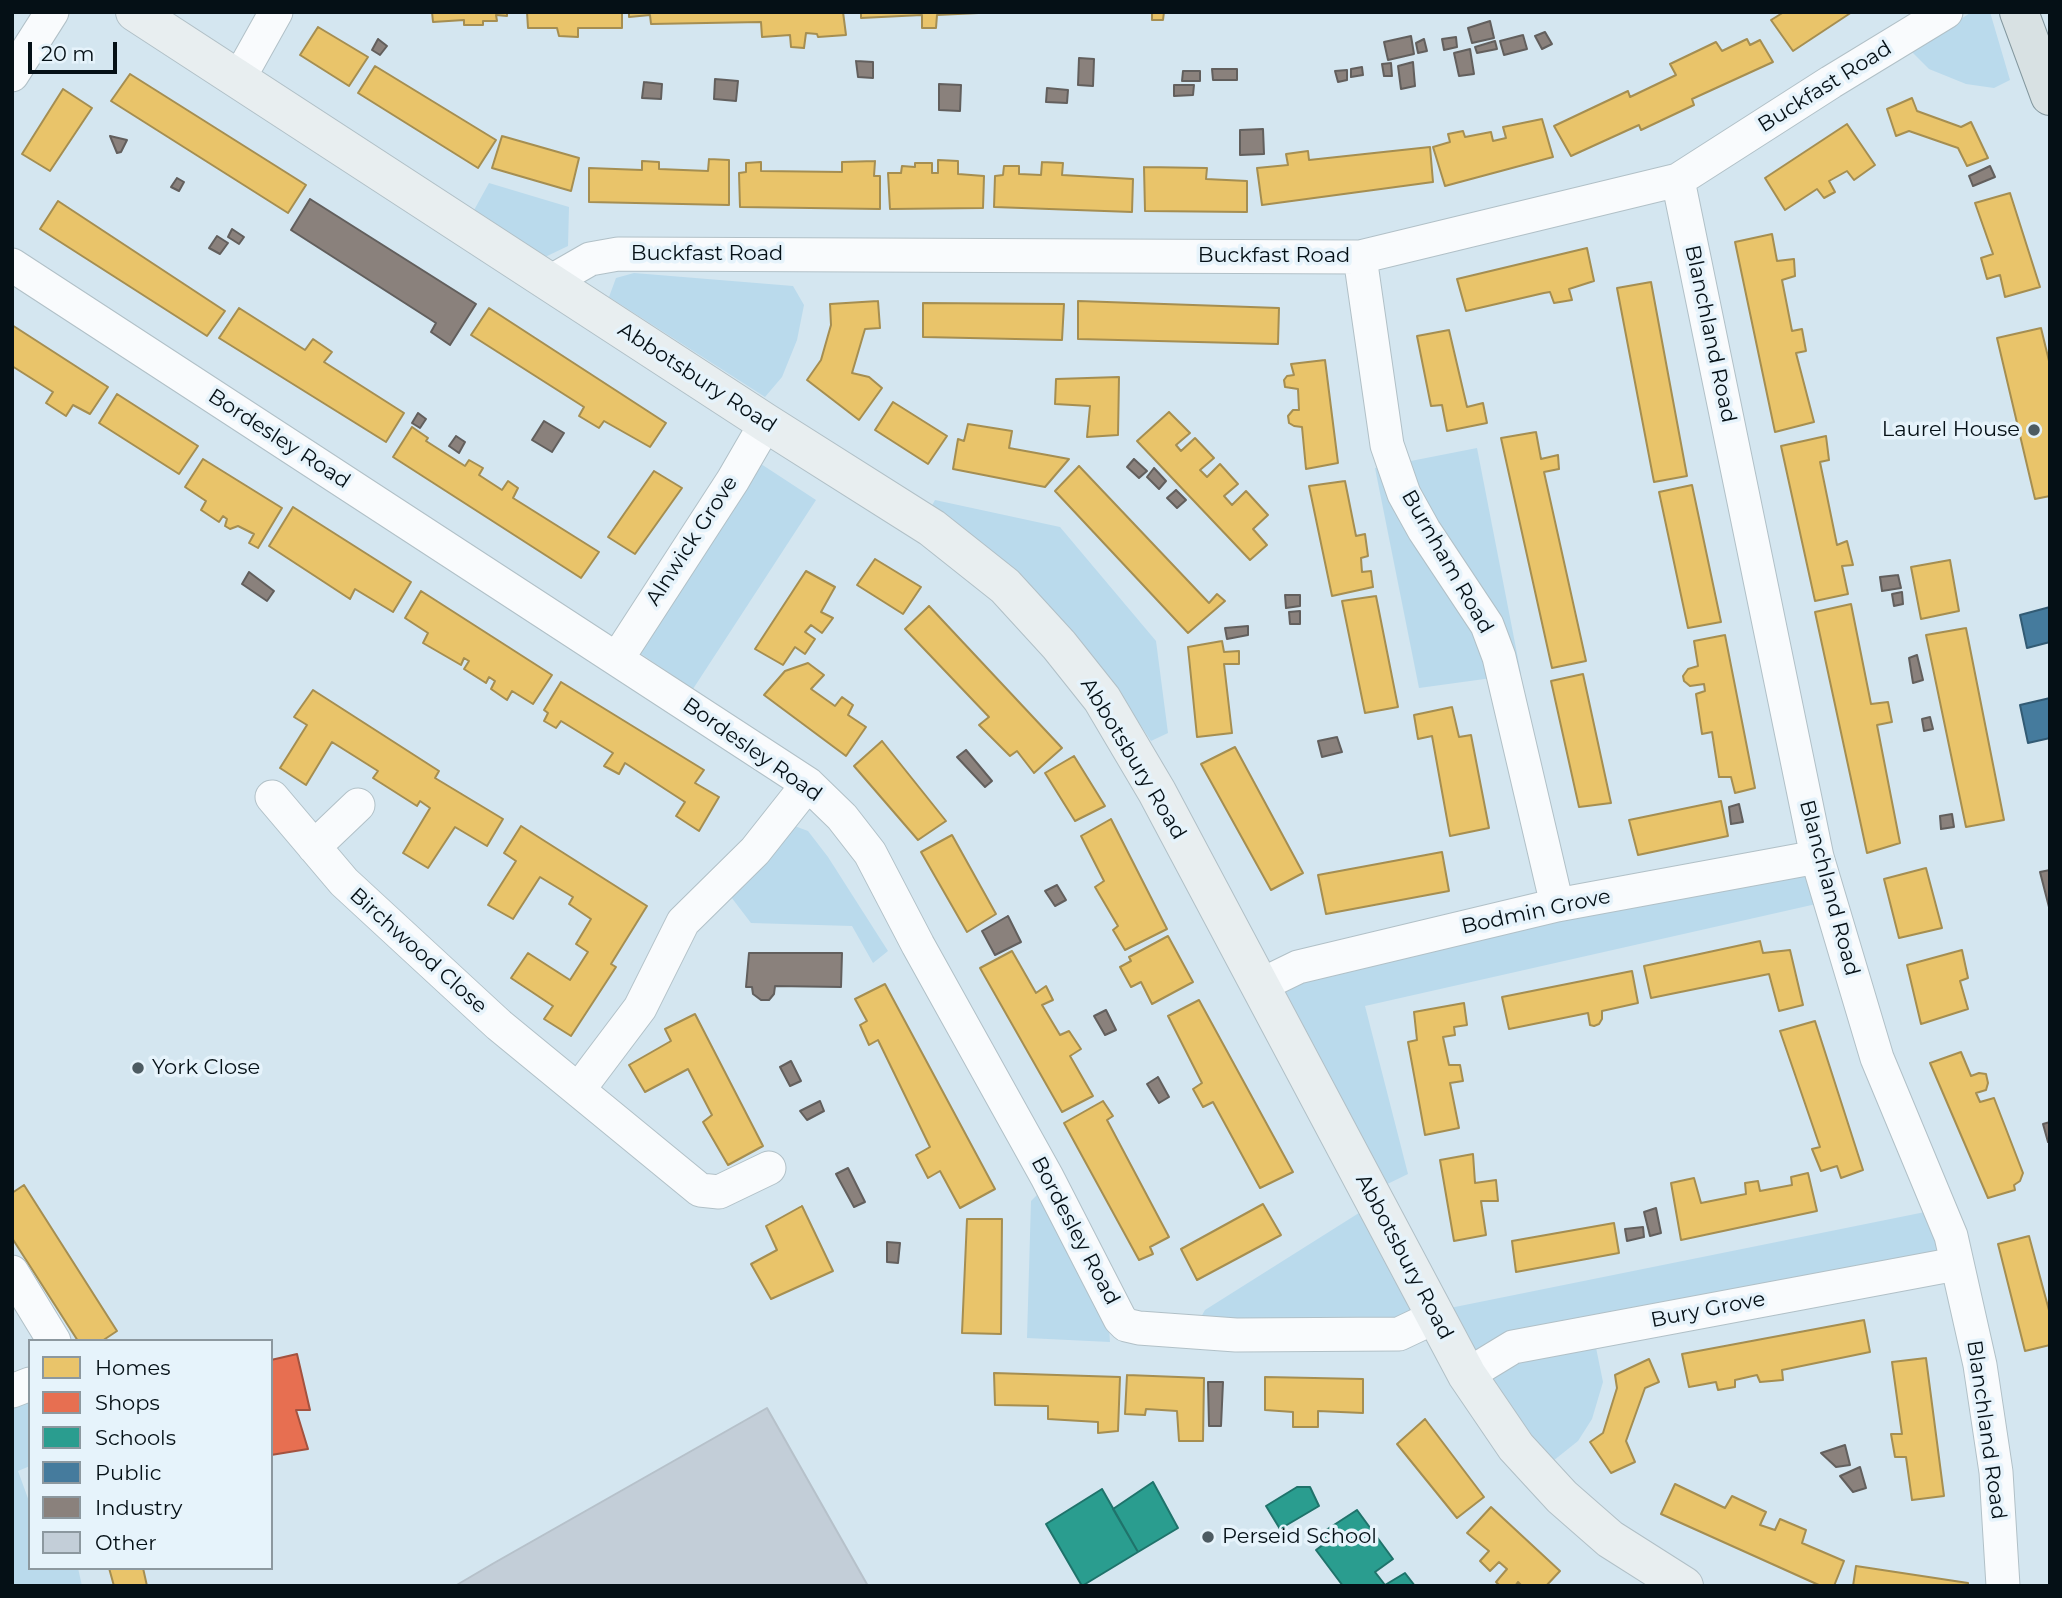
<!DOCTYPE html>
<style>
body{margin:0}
#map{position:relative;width:2062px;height:1598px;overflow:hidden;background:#d4e6f0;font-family:Montserrat,sans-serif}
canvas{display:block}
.frame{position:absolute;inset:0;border:14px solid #051016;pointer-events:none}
.legend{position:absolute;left:28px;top:1339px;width:245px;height:231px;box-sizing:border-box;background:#e6f3fb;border:2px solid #8c989f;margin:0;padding:9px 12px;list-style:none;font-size:21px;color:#051016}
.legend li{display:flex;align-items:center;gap:14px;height:35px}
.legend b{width:35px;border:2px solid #8c989f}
.scale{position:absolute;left:28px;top:42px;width:89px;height:32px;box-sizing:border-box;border:4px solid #051016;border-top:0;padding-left:9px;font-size:21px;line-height:24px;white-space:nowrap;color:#051016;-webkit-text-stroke:5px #e6f3fb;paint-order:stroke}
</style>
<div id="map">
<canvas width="2062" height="1598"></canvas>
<div class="frame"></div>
<ul class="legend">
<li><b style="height:19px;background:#e9c46a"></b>Homes</li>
<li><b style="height:19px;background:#e76f51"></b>Shops</li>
<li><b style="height:19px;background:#2a9d8f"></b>Schools</li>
<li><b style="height:19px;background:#457b9d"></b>Public</li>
<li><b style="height:19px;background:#8a817c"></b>Industry</li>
<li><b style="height:19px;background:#c3ced8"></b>Other</li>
</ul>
<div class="scale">20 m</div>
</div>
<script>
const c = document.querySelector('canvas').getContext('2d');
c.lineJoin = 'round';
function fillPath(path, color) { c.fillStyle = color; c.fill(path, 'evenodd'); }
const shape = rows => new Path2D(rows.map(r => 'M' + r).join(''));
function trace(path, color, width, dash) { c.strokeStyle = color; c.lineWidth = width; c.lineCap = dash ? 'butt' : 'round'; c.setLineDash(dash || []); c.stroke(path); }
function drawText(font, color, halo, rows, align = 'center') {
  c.font = font + ' Montserrat,sans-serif'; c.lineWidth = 7; c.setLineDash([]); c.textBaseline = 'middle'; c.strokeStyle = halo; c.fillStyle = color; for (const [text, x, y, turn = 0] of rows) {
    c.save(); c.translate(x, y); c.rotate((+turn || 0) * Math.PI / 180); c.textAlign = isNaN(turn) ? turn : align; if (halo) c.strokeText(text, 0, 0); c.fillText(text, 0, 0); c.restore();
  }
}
fillPath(shape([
 [1972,12,1990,12,2010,80,1994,88,1966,84,1929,69,1910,50],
 [489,183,569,207,568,246,543,258,473,212],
 [634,273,793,286,804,305,797,340,782,377,765,397,609,297,616,278],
 [1477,448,1521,674,1419,688,1375,468],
 [758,462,816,500,693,689,634,649],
 [935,500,1060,527,1156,641,1168,733,1151,741,1115,687,1075,635,1016,570,930,509],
 [792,825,808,831,828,857,888,951,873,963,852,926,751,923,728,893],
 [1814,863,1825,902,1365,1006,1408,1174,1375,1190,1270,985],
 [1042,1190,1109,1328,1110,1342,1027,1338,1031,1201],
 [1370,1206,1427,1313,1398,1327,1197,1324,1205,1310],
 [1935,1210,1951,1260,1592,1328,1603,1382,1592,1419,1578,1441,1543,1469,1440,1310],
 [30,1401,30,1466,18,1471,30,1504,30,1568,78,1568,82,1586,12,1586,12,1408]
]), '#badaec');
const homes = shape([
 [432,12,507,12,507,16,496,15,497,21,483,21,483,25,464,25,464,20,433,22,432,12],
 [527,12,622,12,622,28,578,28,578,37,559,36,557,28,528,28,527,12],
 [629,12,843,12,846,35,818,37,817,34,806,33,804,48,791,47,790,35,762,37,761,22,651,24,650,15,629,17,629,12],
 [861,12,999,12,937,15,936,28,922,28,922,15,861,18,861,12],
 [1152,12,1164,12,1163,20,1152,20,1152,12],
 [1784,12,1852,12,1793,51,1771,20,1784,12],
 [318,27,368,57,349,86,300,55,318,27],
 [1747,39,1750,45,1760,40,1773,62,1692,99,1694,105,1641,130,1639,125,1571,156,1554,126,1628,91,1630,97,1676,75,1670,64,1716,42,1722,51,1747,39],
 [375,66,496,140,478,168,358,93,375,66],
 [130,74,306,185,288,213,111,101,130,74],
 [63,89,92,108,50,171,22,154,63,89],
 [1912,98,1917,111,1961,127,1971,122,1988,158,1967,166,1958,148,1909,131,1896,136,1887,109,1912,98],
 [1542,119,1553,157,1445,186,1433,147,1450,142,1448,134,1463,131,1465,137,1491,132,1493,141,1506,138,1503,127,1542,119],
 [1847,124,1875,165,1854,180,1847,171,1829,181,1835,192,1824,198,1817,189,1785,210,1765,178,1847,124],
 [502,136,579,158,571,191,492,168,502,136],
 [1430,147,1433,182,1262,205,1257,168,1288,165,1286,154,1308,151,1309,160,1430,147],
 [709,159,729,160,729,205,589,202,589,168,642,170,642,161,659,162,659,169,708,171,709,159],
 [938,160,958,161,958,174,984,176,983,208,890,209,888,173,901,173,902,166,915,167,915,163,932,163,932,173,938,173,938,160],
 [875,161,874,176,880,176,880,209,740,207,739,173,746,172,746,163,761,162,761,171,842,172,842,162,875,161],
 [1042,162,1063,163,1062,175,1133,179,1132,212,994,207,995,176,1003,175,1004,166,1019,166,1019,174,1041,175,1042,162],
 [1144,167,1207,168,1206,179,1247,181,1247,212,1145,211,1144,167],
 [2010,193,2040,287,2005,297,2000,275,1987,279,1981,258,1993,254,1975,203,2010,193],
 [58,201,225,311,207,336,40,229,58,201],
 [1772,234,1777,261,1794,259,1795,276,1782,280,1792,331,1802,329,1806,351,1796,353,1814,422,1775,432,1735,242,1772,234],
 [1587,248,1594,281,1569,289,1572,300,1554,303,1550,292,1544,293,1466,311,1457,279,1587,248],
 [1651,282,1687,476,1654,482,1617,288,1651,282],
 [878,301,880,328,865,329,852,373,869,377,882,388,859,420,807,380,821,360,831,325,830,304,878,301],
 [1078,301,1279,308,1278,344,1078,339,1078,301],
 [923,303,1064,304,1062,340,923,337,923,303],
 [239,308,305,350,313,339,332,352,324,362,404,413,386,442,219,338,239,308],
 [489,308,666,423,650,447,604,421,599,428,579,416,584,407,471,335,489,308],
 [12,325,108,387,90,414,73,405,66,416,46,403,53,392,12,366,12,325],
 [2041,328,2050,365,2050,496,2035,499,1997,338,2041,328],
 [1449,330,1467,407,1483,403,1487,423,1447,431,1442,405,1431,406,1417,336,1449,330],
 [1325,360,1338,463,1306,469,1302,427,1294,426,1289,423,1288,416,1293,410,1299,410,1298,389,1285,387,1284,380,1287,376,1294,375,1291,364,1325,360],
 [1119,377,1118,435,1087,437,1090,406,1055,404,1056,379,1119,377],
 [117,394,198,446,179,474,99,423,117,394],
 [893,402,947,436,928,464,875,430,893,402],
 [1169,412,1190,433,1176,445,1181,451,1195,438,1214,458,1200,470,1207,477,1220,464,1238,484,1224,496,1232,505,1246,491,1268,515,1253,529,1267,545,1250,560,1137,441,1169,412],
 [968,424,1012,431,1009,448,1069,459,1045,487,953,469,958,439,964,441,968,424],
 [412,427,428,438,426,441,465,466,469,460,483,468,479,475,502,490,508,481,518,488,513,498,599,552,581,578,393,457,412,427],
 [1536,432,1541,459,1558,455,1559,469,1544,472,1586,661,1552,668,1501,438,1536,432],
 [1826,436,1829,460,1820,462,1837,545,1847,541,1853,565,1842,566,1848,594,1815,601,1781,446,1826,436],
 [203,459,282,508,258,548,249,543,254,534,238,526,230,529,225,526,227,519,223,516,219,522,201,510,206,501,185,487,203,459],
 [1079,466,1209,603,1217,594,1225,601,1188,633,1055,491,1079,466],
 [654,471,682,488,635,554,608,537,654,471],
 [1345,481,1356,536,1365,534,1368,556,1361,558,1362,572,1371,571,1373,587,1332,596,1309,486,1345,481],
 [1692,485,1721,622,1688,628,1659,492,1692,485],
 [293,507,411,582,393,612,355,589,350,599,269,546,293,507],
 [875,559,921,587,903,614,857,585,875,559],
 [1950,560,1959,611,1921,619,1911,567,1950,560],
 [806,571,835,587,821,612,833,618,822,633,811,625,805,632,815,639,805,654,795,647,783,665,755,649,806,571],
 [421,591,552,675,533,704,512,691,507,700,491,689,495,681,489,677,486,683,464,669,469,661,464,658,461,665,423,643,428,633,405,618,421,591],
 [1376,596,1398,707,1365,713,1342,601,1376,596],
 [1851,604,1871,704,1888,702,1892,722,1877,725,1900,843,1867,853,1815,612,1851,604],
 [929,606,1062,748,1034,773,1017,751,1010,756,979,725,989,717,905,629,929,606],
 [1966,628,2004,820,1966,827,1926,635,1966,628],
 [1725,635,1755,788,1735,793,1731,777,1719,777,1712,732,1702,734,1696,694,1705,691,1704,684,1690,686,1684,681,1683,676,1688,669,1698,666,1694,641,1725,635],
 [1222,641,1224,652,1239,651,1239,664,1224,664,1232,733,1197,737,1188,647,1222,641],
 [808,663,824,675,811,689,835,706,842,697,853,705,848,715,866,727,846,756,764,695,785,671,808,663],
 [1583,674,1611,803,1579,807,1551,681,1583,674],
 [561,682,704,770,695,783,719,797,699,831,676,816,685,802,625,763,619,774,604,766,613,753,561,721,556,728,544,721,548,713,544,710,561,682],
 [313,690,439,771,435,778,503,819,487,846,455,827,428,868,403,853,430,808,420,801,417,806,373,778,378,771,332,742,306,785,280,768,307,725,294,717,313,690],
 [1452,707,1459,737,1471,735,1489,828,1450,836,1432,736,1418,739,1414,715,1452,707],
 [882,741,946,821,918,840,854,766,882,741],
 [1235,747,1303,873,1271,890,1201,764,1235,747],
 [1074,756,1105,806,1075,821,1045,773,1074,756],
 [1721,801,1728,836,1638,855,1629,820,1721,801],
 [1111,819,1167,929,1125,950,1113,930,1118,926,1095,887,1104,881,1081,836,1111,819],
 [521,826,647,906,611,964,616,967,571,1036,544,1019,553,1006,511,978,528,953,570,980,588,952,576,944,591,919,569,904,573,897,540,877,513,919,488,905,516,861,504,853,521,826],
 [952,835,996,914,967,932,921,852,952,835],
 [1442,852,1449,891,1326,914,1318,875,1442,852],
 [1926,868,1942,928,1899,938,1884,879,1926,868],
 [1168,936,1193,982,1152,1004,1141,982,1131,987,1120,967,1131,961,1129,957,1168,936],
 [1760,941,1763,953,1790,950,1803,1005,1779,1011,1769,974,1651,998,1644,966,1760,941],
 [1962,950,1968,978,1960,981,1968,1009,1921,1024,1907,965,1962,950],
 [1012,951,1036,993,1046,986,1053,1000,1042,1005,1060,1035,1069,1031,1081,1049,1070,1056,1093,1096,1062,1112,980,968,1012,951],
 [1632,971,1638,1003,1602,1011,1602,1019,1599,1024,1594,1026,1590,1025,1588,1013,1509,1029,1502,997,1632,971],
 [885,984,995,1189,960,1208,940,1171,928,1178,916,1155,930,1147,878,1040,869,1045,860,1025,867,1021,855,999,885,984],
 [1199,1000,1293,1172,1260,1188,1213,1102,1203,1107,1193,1089,1202,1083,1168,1016,1199,1000],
 [1464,1003,1467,1025,1454,1027,1455,1035,1443,1037,1449,1065,1460,1065,1463,1081,1450,1083,1459,1128,1425,1135,1408,1042,1417,1040,1414,1012,1464,1003],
 [695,1014,763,1146,728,1165,703,1122,712,1115,688,1069,645,1092,629,1065,671,1041,665,1029,695,1014],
 [1815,1021,1863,1170,1841,1178,1837,1166,1821,1171,1812,1149,1820,1147,1780,1031,1815,1021],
 [1961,1052,1971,1076,1979,1073,1986,1074,1988,1083,1986,1090,1976,1093,1980,1102,1994,1098,2023,1173,2020,1181,2014,1185,2015,1190,1988,1198,1930,1063,1961,1052],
 [1103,1101,1113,1116,1107,1120,1169,1237,1150,1247,1153,1254,1139,1260,1064,1123,1103,1101],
 [1473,1154,1475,1183,1496,1180,1498,1201,1481,1201,1486,1235,1454,1241,1440,1160,1473,1154],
 [1808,1173,1817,1211,1681,1240,1671,1183,1694,1178,1701,1203,1746,1194,1745,1183,1758,1181,1760,1191,1792,1185,1791,1177,1808,1173],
 [24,1185,117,1331,102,1341,78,1341,12,1238,12,1193,24,1185],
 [1263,1204,1281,1235,1197,1280,1181,1249,1263,1204],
 [802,1206,833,1271,771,1299,751,1264,777,1250,766,1226,802,1206],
 [967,1219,1002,1219,1001,1334,962,1333,967,1219],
 [1614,1223,1619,1253,1516,1272,1512,1241,1614,1223],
 [2029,1236,2050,1314,2050,1345,2025,1351,1998,1244,2029,1236],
 [1864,1320,1870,1352,1782,1370,1783,1380,1760,1382,1757,1375,1735,1380,1735,1387,1718,1390,1716,1382,1689,1387,1682,1354,1864,1320],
 [1926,1358,1944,1496,1912,1500,1906,1457,1895,1457,1891,1434,1902,1434,1892,1362,1926,1358],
 [1649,1359,1659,1382,1645,1388,1626,1441,1635,1462,1611,1473,1590,1442,1603,1433,1617,1388,1615,1375,1649,1359],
 [994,1373,1120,1377,1118,1431,1098,1433,1098,1422,1048,1419,1048,1406,995,1405,994,1373],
 [1127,1375,1204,1378,1203,1441,1179,1441,1177,1411,1146,1409,1145,1415,1125,1414,1127,1375],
 [1265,1377,1363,1379,1363,1413,1318,1411,1318,1427,1293,1427,1293,1412,1265,1410,1265,1377],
 [1425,1419,1484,1497,1457,1518,1397,1444,1425,1419],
 [1675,1484,1725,1508,1732,1496,1766,1512,1760,1525,1775,1530,1780,1519,1806,1530,1802,1543,1844,1561,1834,1586,1821,1586,1661,1514,1675,1484],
 [1491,1507,1560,1571,1546,1586,1522,1586,1518,1582,1515,1586,1500,1586,1496,1582,1507,1569,1499,1562,1490,1571,1480,1561,1489,1551,1467,1533,1491,1507],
 [1856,1566,1968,1583,1968,1586,1853,1586,1856,1566],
 [109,1568,143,1568,147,1586,114,1586,109,1568]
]);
fillPath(homes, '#e9c46a');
trace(homes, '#a58e51', 2);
const shops = shape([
 [297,1354,310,1410,296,1410,308,1449,271,1455,271,1360,297,1354]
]);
fillPath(shops, '#e76f51');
trace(shops, '#a3523f', 2);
const schools = shape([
 [1153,1482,1178,1528,1138,1552,1113,1509,1153,1482],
 [1297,1487,1310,1487,1319,1506,1280,1529,1266,1506,1297,1487],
 [1102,1489,1138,1552,1082,1586,1046,1524,1102,1489],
 [1357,1510,1393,1559,1375,1572,1385,1585,1405,1573,1415,1586,1343,1586,1316,1550,1324,1544,1320,1534,1357,1510]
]);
fillPath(schools, '#2a9d8f');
trace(schools, '#1f736b', 2);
const public = shape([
 [2050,607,2050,642,2027,648,2020,615,2050,607],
 [2050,698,2050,738,2028,743,2020,705,2050,698]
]);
fillPath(public, '#457b9d');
trace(public, '#325b74', 2);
const industry = shape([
 [1490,21,1494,38,1472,43,1468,28,1490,21],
 [1545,32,1552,44,1542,49,1535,36,1545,32],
 [1523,35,1527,49,1504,55,1500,41,1523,35],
 [1411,36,1414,54,1388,60,1384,42,1411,36],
 [1456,37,1457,47,1444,50,1442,39,1456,37],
 [378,39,387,46,380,55,372,50,378,39],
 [1424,39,1427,51,1418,53,1416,43,1424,39],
 [1495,41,1497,49,1477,53,1475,47,1495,41],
 [1470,49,1474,74,1459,76,1454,53,1470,49],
 [1079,58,1094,59,1093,86,1078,85,1079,58],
 [856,61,873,62,873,78,858,77,856,61],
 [1413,62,1415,86,1401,89,1398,66,1413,62],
 [1391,63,1392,76,1384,76,1382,64,1391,63],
 [1362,67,1363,75,1351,77,1351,69,1362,67],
 [1212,69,1237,69,1237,80,1213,80,1212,69],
 [1347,70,1347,80,1338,82,1335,71,1347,70],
 [1183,71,1200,71,1200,81,1182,81,1183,71],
 [715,79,738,81,736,101,714,99,715,79],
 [644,82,662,84,661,99,642,98,644,82],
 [939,84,961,85,960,111,939,110,939,84],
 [1174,85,1194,85,1193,95,1174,96,1174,85],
 [1047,88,1068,90,1067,103,1046,102,1047,88],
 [1263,129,1264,154,1240,155,1240,130,1263,129],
 [110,136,127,140,121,152,117,153,110,136],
 [1990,166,1995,177,1973,186,1969,176,1990,166],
 [177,178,184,182,179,191,171,187,177,178],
 [310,199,476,304,450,345,431,332,436,323,291,230,310,199],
 [232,229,244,237,239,244,228,237,232,229],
 [217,236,228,243,220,254,209,248,217,236],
 [418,413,426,419,420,428,412,423,418,413],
 [544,421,564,433,552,452,532,440,544,421],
 [456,436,465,442,459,453,449,446,456,436],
 [1134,459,1147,471,1139,478,1127,467,1134,459],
 [1154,468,1166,481,1159,489,1147,477,1154,468],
 [1176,490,1186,500,1177,508,1167,498,1176,490],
 [249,572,274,591,267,601,242,584,249,572],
 [1898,575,1901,588,1882,591,1880,577,1898,575],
 [1902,592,1903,604,1894,606,1892,594,1902,592],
 [1285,595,1300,595,1300,606,1286,608,1285,595],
 [1300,611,1300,624,1290,624,1289,612,1300,611],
 [1248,626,1248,635,1227,639,1225,628,1248,626],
 [1917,655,1923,680,1913,683,1909,658,1917,655],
 [1930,717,1933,729,1924,731,1922,719,1930,717],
 [1337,737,1342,752,1322,757,1318,741,1337,737],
 [966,750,992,781,985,787,957,757,966,750],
 [1739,804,1743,822,1731,824,1729,807,1739,804],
 [1952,814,1954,827,1941,829,1940,816,1952,814],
 [2050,870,2050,911,2040,872,2050,870],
 [1057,885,1066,900,1055,906,1045,891,1057,885],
 [1008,916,1021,942,995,955,982,931,1008,916],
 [749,953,842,953,841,987,775,986,774,994,769,1000,761,1000,753,994,752,987,746,987,749,953],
 [1106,1010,1116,1030,1105,1035,1094,1016,1106,1010],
 [791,1061,801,1081,790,1086,780,1067,791,1061],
 [1158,1077,1169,1097,1159,1103,1147,1084,1158,1077],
 [820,1101,824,1111,807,1120,800,1111,820,1101],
 [2050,1122,2050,1141,2048,1142,2043,1124,2050,1122],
 [848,1168,865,1202,854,1207,836,1174,848,1168],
 [1656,1208,1661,1233,1650,1236,1644,1212,1656,1208],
 [1643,1227,1644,1237,1627,1241,1625,1229,1643,1227],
 [887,1242,900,1243,898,1263,887,1262,887,1242],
 [1208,1382,1223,1382,1221,1426,1209,1426,1208,1382],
 [1845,1445,1850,1465,1836,1467,1821,1453,1845,1445],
 [1860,1467,1866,1488,1853,1492,1840,1476,1860,1467]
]);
fillPath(industry, '#8a817c');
trace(industry, '#625f5d', 2);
const building = shape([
 [767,1408,868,1586,455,1586,494,1563,767,1408]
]);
fillPath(building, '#c3ced8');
trace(building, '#b6c1ca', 2);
const street = shape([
 [12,75,52,12],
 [238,80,276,12],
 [1678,180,1817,857,1877,1058,1951,1236,1980,1365,1996,1472,2003,1586],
 [1360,257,1387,445,1404,494,1424,530,1487,625,1499,657,1557,905],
 [12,265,808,784,842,817,870,853,918,945,1047,1177,1120,1319,1126,1325,1139,1328,1236,1335,1399,1334,1437,1316],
 [550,282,590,259,618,254,1360,257,1678,180,1831,82,1946,12],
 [617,659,733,480,766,423],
 [272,797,344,882,499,1025,700,1190,719,1192,769,1168],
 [314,847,358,805],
 [1261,985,1298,967,1557,905,1817,857],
 [579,1089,640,1008,683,922,755,851,808,784],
 [12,1272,54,1341],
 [1467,1375,1513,1347,1956,1264],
 [12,1391,30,1384]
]);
const secondary = shape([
 [135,12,766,423,932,528,1005,586,1059,645,1102,699,1157,792,1467,1375,1516,1447,1562,1497,1610,1539,1684,1586]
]);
const primary = shape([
 [2019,12,2050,96]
]);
trace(street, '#b1c0c7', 35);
trace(secondary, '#b1c0c7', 40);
trace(primary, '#83979e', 40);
trace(street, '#f9fbfd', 33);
trace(secondary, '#e8eef0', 38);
trace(primary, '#d8e1e3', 38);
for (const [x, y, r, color] of [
 [2034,430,7,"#4d5b62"],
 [138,1068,7,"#4d5b62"],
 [1208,1537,7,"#4d5b62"]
]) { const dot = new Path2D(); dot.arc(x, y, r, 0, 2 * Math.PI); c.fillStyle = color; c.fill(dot); trace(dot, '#e6f3fb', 2.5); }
drawText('21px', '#051016', '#e6f3fb', [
 ["Buckfast Road",1825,87,-32],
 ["Buckfast Road",707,254],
 ["Buckfast Road",1274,256],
 ["Blanchland Road",1710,334,78],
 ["Abbotsbury Road",697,378,33],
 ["Bordesley Road",279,439,33],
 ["Alnwick Grove",692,541,-57],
 ["Burnham Road",1447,562,60],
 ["Bordesley Road",752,750,35],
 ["Abbotsbury Road",1133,759,59],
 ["Blanchland Road",1829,888,75],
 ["Bodmin Grove",1536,912,-12],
 ["Birchwood Close",418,951,42],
 ["Bordesley Road",1075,1231,62],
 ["Abbotsbury Road",1404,1257,62],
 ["Bury Grove",1708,1310,-11],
 ["Blanchland Road",1986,1430,82]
]);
drawText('21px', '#051016', '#e6f3fb', [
 ["Laurel House",2020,430,"right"],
 ["York Close",152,1068],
 ["Perseid School",1222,1537]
], 'left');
</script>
